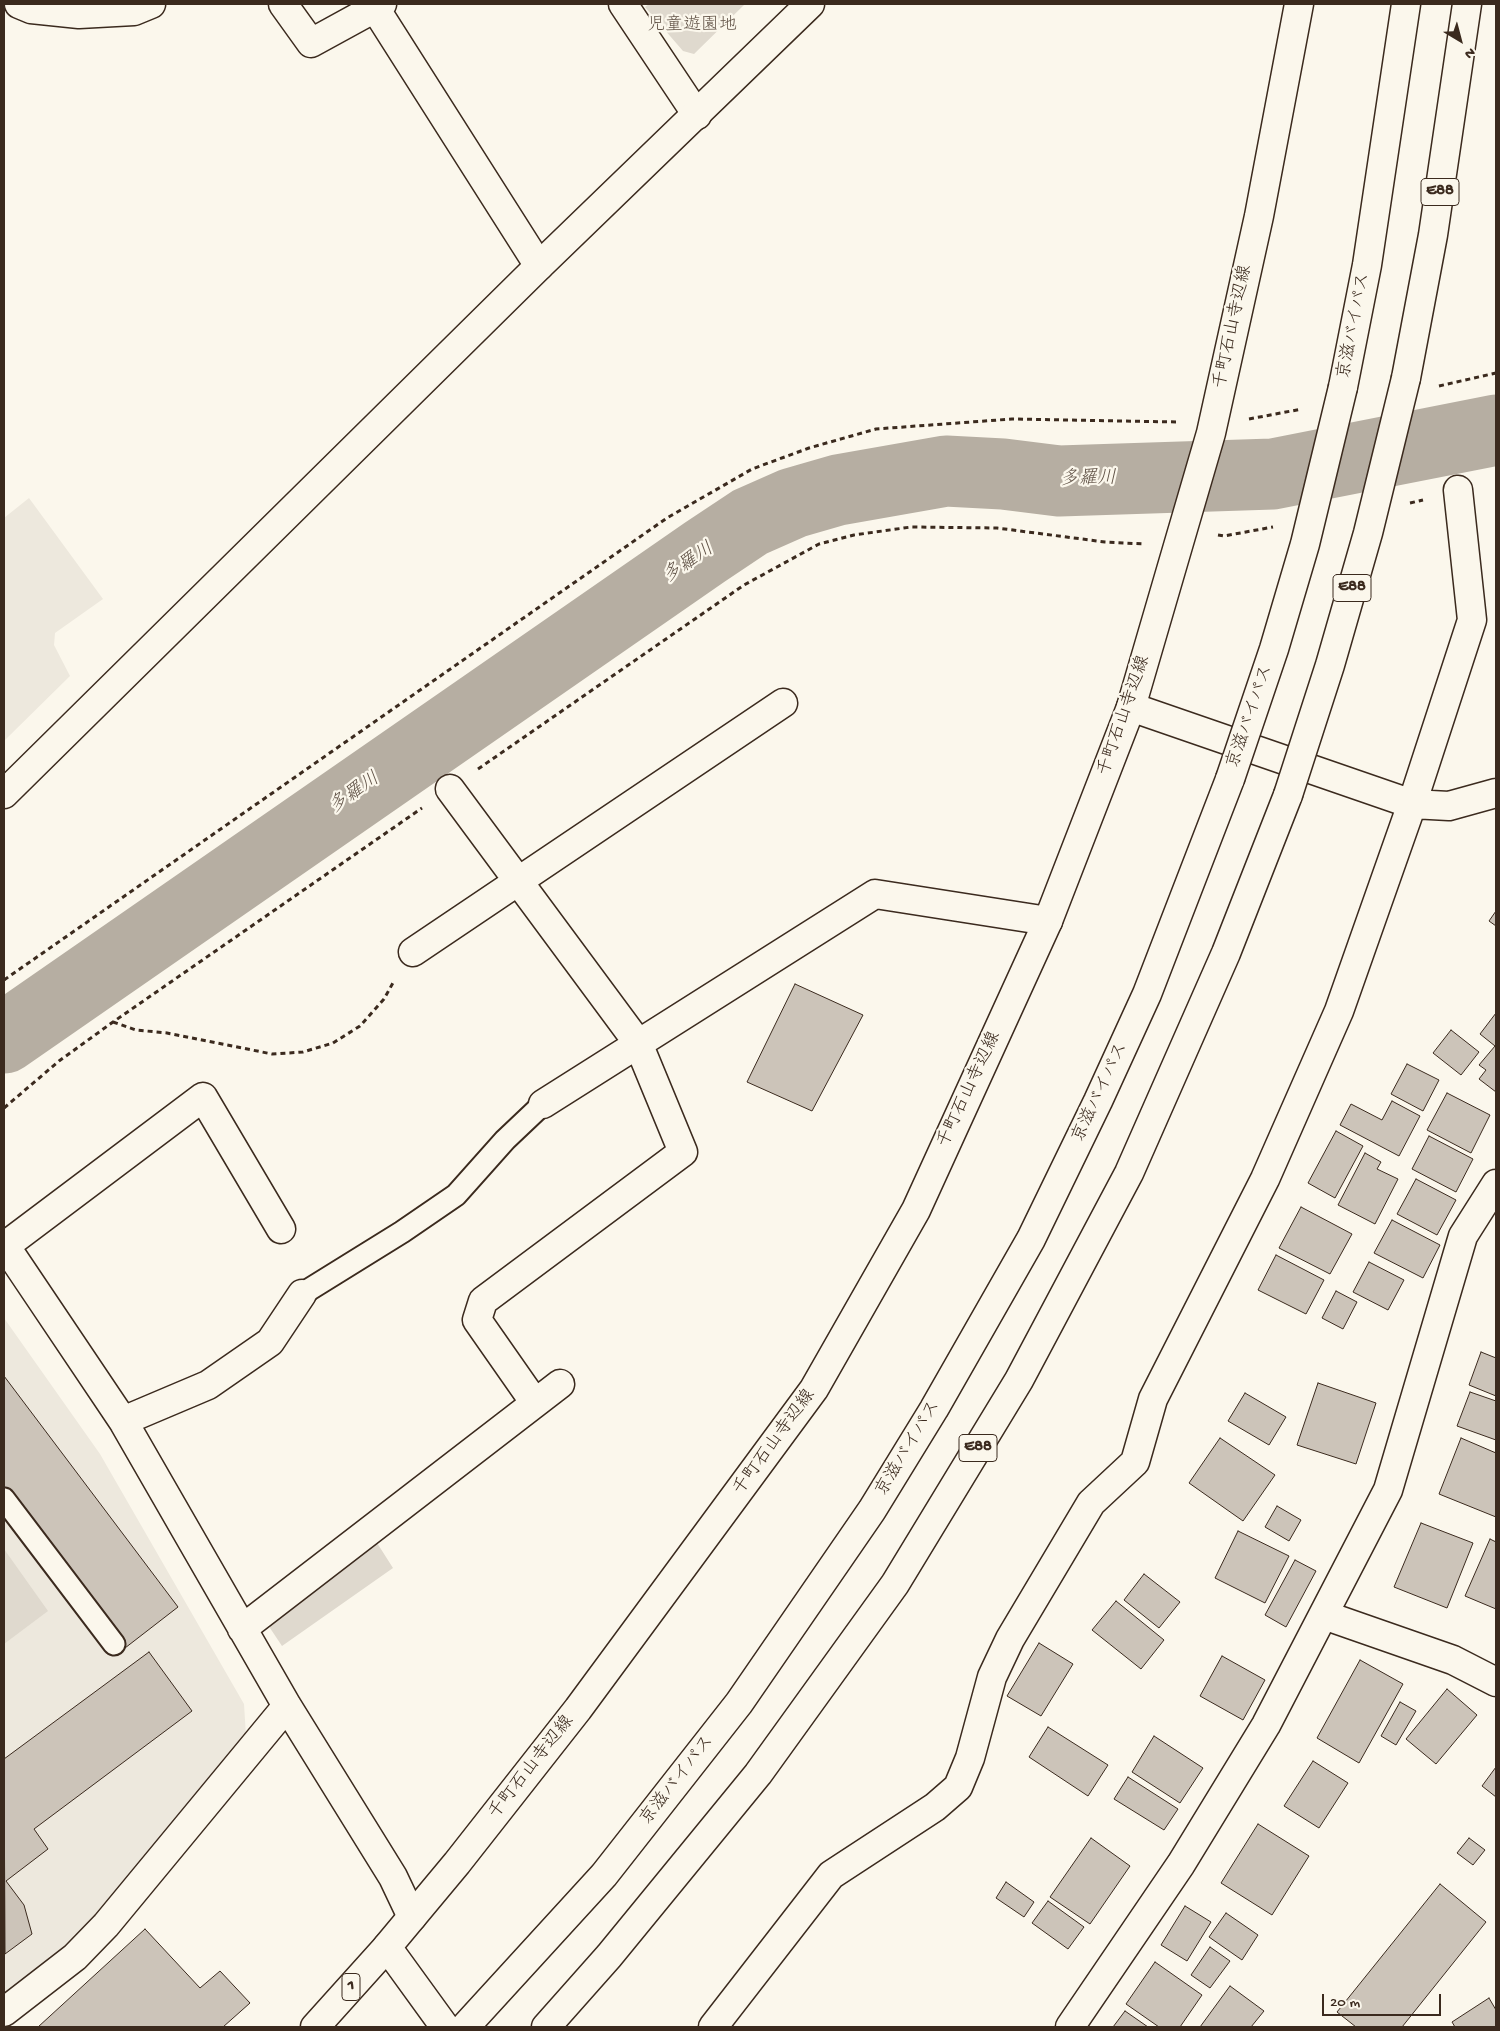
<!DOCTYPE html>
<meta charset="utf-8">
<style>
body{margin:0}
#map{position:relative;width:1500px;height:2031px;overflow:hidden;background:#fbf7ec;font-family:"Gochi Hand",sans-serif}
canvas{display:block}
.frame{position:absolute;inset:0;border:5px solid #3b2a1e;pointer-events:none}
.north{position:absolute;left:1435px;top:15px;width:50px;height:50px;-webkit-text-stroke:4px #fbf7ec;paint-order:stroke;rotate:143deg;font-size:14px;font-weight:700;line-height:20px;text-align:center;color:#3b2a1e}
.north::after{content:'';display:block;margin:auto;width:18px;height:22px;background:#3b2a1e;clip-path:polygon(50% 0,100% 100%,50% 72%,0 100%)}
.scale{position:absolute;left:1322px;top:1994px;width:119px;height:22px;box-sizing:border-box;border:2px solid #3b2a1e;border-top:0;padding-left:6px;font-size:15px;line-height:18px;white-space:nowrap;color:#3b2a1e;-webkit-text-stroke:4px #fbf7ec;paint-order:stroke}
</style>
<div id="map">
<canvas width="1500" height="2031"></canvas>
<div class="frame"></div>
<div class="north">N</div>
<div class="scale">20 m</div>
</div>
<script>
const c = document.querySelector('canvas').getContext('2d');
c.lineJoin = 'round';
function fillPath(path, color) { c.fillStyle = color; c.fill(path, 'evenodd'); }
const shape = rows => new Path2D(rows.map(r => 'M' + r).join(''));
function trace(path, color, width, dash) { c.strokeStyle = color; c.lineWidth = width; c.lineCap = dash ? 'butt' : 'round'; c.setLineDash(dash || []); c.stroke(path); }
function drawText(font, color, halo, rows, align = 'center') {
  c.font = font + ' "Gochi Hand","Klee One",sans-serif'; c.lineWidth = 4.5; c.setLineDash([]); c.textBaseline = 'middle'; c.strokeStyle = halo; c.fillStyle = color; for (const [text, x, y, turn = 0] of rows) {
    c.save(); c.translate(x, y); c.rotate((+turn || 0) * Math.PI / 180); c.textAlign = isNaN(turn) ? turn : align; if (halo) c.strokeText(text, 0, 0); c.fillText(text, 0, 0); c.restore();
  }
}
fillPath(shape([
 [29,498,103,599,55,633,54,645,70,676,4,741,4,518],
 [4,1318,100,1454,244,1704,246,1736,99,1916,4,2001]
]), '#ede8dd');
fillPath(shape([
 [649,4,743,4,744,5,694,54,683,51,645,7],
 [372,1535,393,1568,282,1646,270,1628,271,1612],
 [4,1549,48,1611,4,1644]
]), '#dfd9ce');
trace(shape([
 [4,1038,705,552,750,522,793,503,838,490,946,471,1003,474,1059,481,1273,474,1496,430]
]), '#b6aea2', 71);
const building = shape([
 [1496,911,1496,926,1489,921,1496,911],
 [795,984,863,1015,812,1111,747,1082,795,984],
 [1496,1013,1496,1092,1479,1079,1486,1070,1479,1065,1495,1046,1480,1034,1496,1013],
 [1451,1030,1479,1052,1461,1075,1433,1053,1451,1030],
 [1407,1064,1439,1080,1423,1111,1391,1094,1407,1064],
 [1447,1093,1490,1115,1471,1153,1427,1130,1447,1093],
 [1392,1101,1420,1116,1399,1156,1340,1125,1351,1104,1382,1120,1392,1101],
 [1336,1131,1363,1146,1335,1198,1308,1183,1336,1131],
 [1429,1136,1473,1159,1456,1192,1412,1169,1429,1136],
 [1365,1153,1381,1162,1377,1169,1398,1179,1375,1224,1338,1205,1365,1153],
 [1416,1179,1456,1200,1437,1235,1397,1214,1416,1179],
 [1301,1207,1352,1234,1330,1274,1279,1248,1301,1207],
 [1392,1220,1440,1245,1423,1278,1374,1253,1392,1220],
 [1276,1255,1324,1280,1306,1314,1258,1290,1276,1255],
 [1369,1262,1404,1280,1388,1310,1353,1292,1369,1262],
 [1336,1291,1357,1302,1343,1329,1322,1318,1336,1291],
 [1481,1352,1496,1358,1496,1396,1469,1385,1481,1352],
 [4,1376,178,1607,125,1648,4,1488,4,1376],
 [1318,1383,1376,1403,1356,1464,1297,1445,1318,1383],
 [1470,1392,1496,1401,1496,1440,1457,1426,1470,1392],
 [1245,1393,1286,1417,1269,1445,1228,1421,1245,1393],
 [1220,1438,1275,1475,1243,1521,1189,1483,1220,1438],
 [1461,1438,1496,1453,1496,1517,1439,1494,1461,1438],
 [1277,1506,1301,1520,1289,1541,1265,1527,1277,1506],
 [1421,1523,1473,1543,1447,1608,1394,1587,1421,1523],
 [1238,1531,1289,1556,1265,1603,1215,1578,1238,1531],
 [1490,1539,1496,1542,1496,1609,1465,1596,1490,1539],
 [1295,1560,1316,1571,1286,1627,1265,1615,1295,1560],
 [1144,1574,1180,1602,1159,1628,1124,1600,1144,1574],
 [1116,1601,1164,1640,1141,1669,1092,1630,1116,1601],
 [1039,1643,1073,1664,1041,1716,1007,1696,1039,1643],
 [149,1652,192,1711,34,1829,48,1849,6,1881,24,1905,32,1934,5,1954,4,1759,149,1652],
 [1222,1656,1265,1680,1243,1720,1200,1696,1222,1656],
 [1360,1660,1403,1684,1359,1763,1317,1738,1360,1660],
 [1447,1689,1477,1715,1436,1764,1406,1739,1447,1689],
 [1400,1702,1416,1711,1396,1745,1381,1736,1400,1702],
 [1048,1727,1108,1765,1088,1796,1029,1757,1048,1727],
 [1154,1736,1203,1768,1180,1803,1132,1772,1154,1736],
 [1313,1761,1348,1783,1319,1828,1284,1806,1313,1761],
 [1496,1767,1496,1797,1482,1786,1496,1767],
 [1128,1777,1178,1809,1164,1830,1114,1799,1128,1777],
 [1258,1824,1309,1856,1272,1915,1221,1883,1258,1824],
 [1091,1838,1130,1866,1090,1924,1050,1897,1091,1838],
 [1469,1838,1485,1850,1473,1865,1457,1853,1469,1838],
 [1006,1882,1034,1902,1024,1917,996,1898,1006,1882],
 [1440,1884,1486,1922,1402,2027,1356,2027,1337,2012,1440,1884],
 [1048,1901,1084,1927,1068,1949,1032,1923,1048,1901],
 [1185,1906,1211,1922,1187,1961,1161,1945,1185,1906],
 [1226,1913,1258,1935,1242,1960,1209,1937,1226,1913],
 [145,1929,200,1988,220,1971,250,2003,223,2027,38,2027,145,1929],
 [1210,1947,1230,1961,1210,1988,1191,1975,1210,1947],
 [1155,1962,1202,1995,1180,2027,1159,2027,1126,2004,1155,1962],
 [1230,1986,1264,2011,1251,2027,1200,2027,1230,1986],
 [1489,1998,1496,2010,1496,2027,1455,2027,1452,2022,1489,1998],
 [1125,2011,1148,2027,1113,2027,1125,2011]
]);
fillPath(building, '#ccc4b9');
trace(building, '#3b2a1e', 1);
const service = shape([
 [302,1294,402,1232,456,1195,505,1140,543,1104],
 [4,1499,114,1644]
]);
const minor = shape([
 [19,4,31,9,79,14,134,11,151,4],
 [283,4,311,43,375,8],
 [382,4,375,8,539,266],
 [623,4,697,115],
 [450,789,638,1043,683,1152,483,1301,477,1320,535,1403],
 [1412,804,1449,806,1496,793],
 [413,952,783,703],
 [543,1104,875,894,1048,921],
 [4,1244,123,1421,287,1706,393,1877,412,1917],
 [5,1246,203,1097,281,1229],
 [123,1421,208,1385,270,1342,302,1294],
 [1324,1615,1453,1660,1496,1682],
 [242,1629,560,1384],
 [4,2012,75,1957,106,1925,287,1706],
 [713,2027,831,1875,935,1807,958,1787,970,1758,992,1677,1010,1639,1091,1503,1135,1462,1153,1399,1265,1179,1339,1011,1412,804,1472,620,1458,490],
 [1070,2027,1181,1864,1266,1725,1388,1490,1463,1236,1496,1184]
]);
const tertiary = shape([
 [1131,707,1412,804],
 [4,794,539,266,810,4]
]);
const secondary = shape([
 [445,2027,387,1947,457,1863,578,1709,814,1389,916,1210,1048,921,1131,707,1211,433,1259,216,1299,4]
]);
const trunk = shape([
 [315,2027,387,1947]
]);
const motorway = shape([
 [1406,378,1433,235,1467,4],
 [1343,387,1367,265,1406,4],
 [465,2027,604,1875,739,1703,872,1510,934,1409,1031,1239,1098,1101,1147,994,1230,779],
 [546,2027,609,1956,758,1774,895,1584,1019,1380,1129,1173,1226,953,1288,795]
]);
trace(service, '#3b2a1e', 25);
trace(minor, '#3b2a1e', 31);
trace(tertiary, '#3b2a1e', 31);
trace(secondary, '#3b2a1e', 31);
trace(trunk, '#3b2a1e', 31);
trace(motorway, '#3b2a1e', 31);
trace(shape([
 [1439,386,1496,373],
 [1249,419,1302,409],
 [1410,503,1423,500],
 [1218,535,1224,536,1273,527],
 [478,769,744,585,819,544,854,535,911,527,997,528,1105,542,1144,544],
 [4,980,667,518,752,469,809,448,876,429,1012,419,1178,422],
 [113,1022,136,1030,167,1033,272,1054,303,1052,333,1043,360,1026,384,999,394,981],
 [4,1108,59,1061,113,1022,422,808]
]), '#3b2a1e', 3, [5, 4]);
trace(service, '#fbf7ec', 21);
trace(minor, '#fbf7ec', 28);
trace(tertiary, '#fbf7ec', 28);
trace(secondary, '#fbf7ec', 28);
trace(trunk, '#fbf7ec', 28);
trace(motorway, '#fbf7ec', 28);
const motorwayBridge = shape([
 [1230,779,1274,649,1305,544,1343,387],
 [1288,795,1330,665,1368,533,1406,378]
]);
trace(motorwayBridge, '#3b2a1e', 31, []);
trace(motorwayBridge, '#fbf7ec', 28);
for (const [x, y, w] of [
 [1440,192,38],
 [1352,588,38],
 [978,1448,38],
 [351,1987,18]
]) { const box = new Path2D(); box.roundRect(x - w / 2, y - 13.5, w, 27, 4); c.fillStyle = '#fbf7ec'; c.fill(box); trace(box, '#3b2a1e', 1); }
drawText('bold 16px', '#3b2a1e', null, [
 ["E88",1440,192],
 ["E88",1352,588],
 ["E88",978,1448],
 ["1",351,1987]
]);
drawText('18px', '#64564a', '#fbf7ec', [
 ["児童遊園地",692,26]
]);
drawText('18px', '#3b2a1e', '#fbf7ec', [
 ["京滋バイパス",1355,326,-79],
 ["千町石山寺辺線",1234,327,-78],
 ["千町石山寺辺線",1125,716,-71],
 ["京滋バイパス",1251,717,-71],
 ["千町石山寺辺線",970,1090,-65],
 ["京滋バイパス",1101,1093,-65],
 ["千町石山寺辺線",775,1443,-54],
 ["京滋バイパス",909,1449,-59],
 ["千町石山寺辺線",532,1768,-52],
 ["京滋バイパス",678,1781,-52]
]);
drawText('italic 19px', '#605246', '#fbf7ec', [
 ["多羅川",1088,480,-1],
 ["多羅川",689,564,-34],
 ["多羅川",355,794,-35]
]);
</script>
